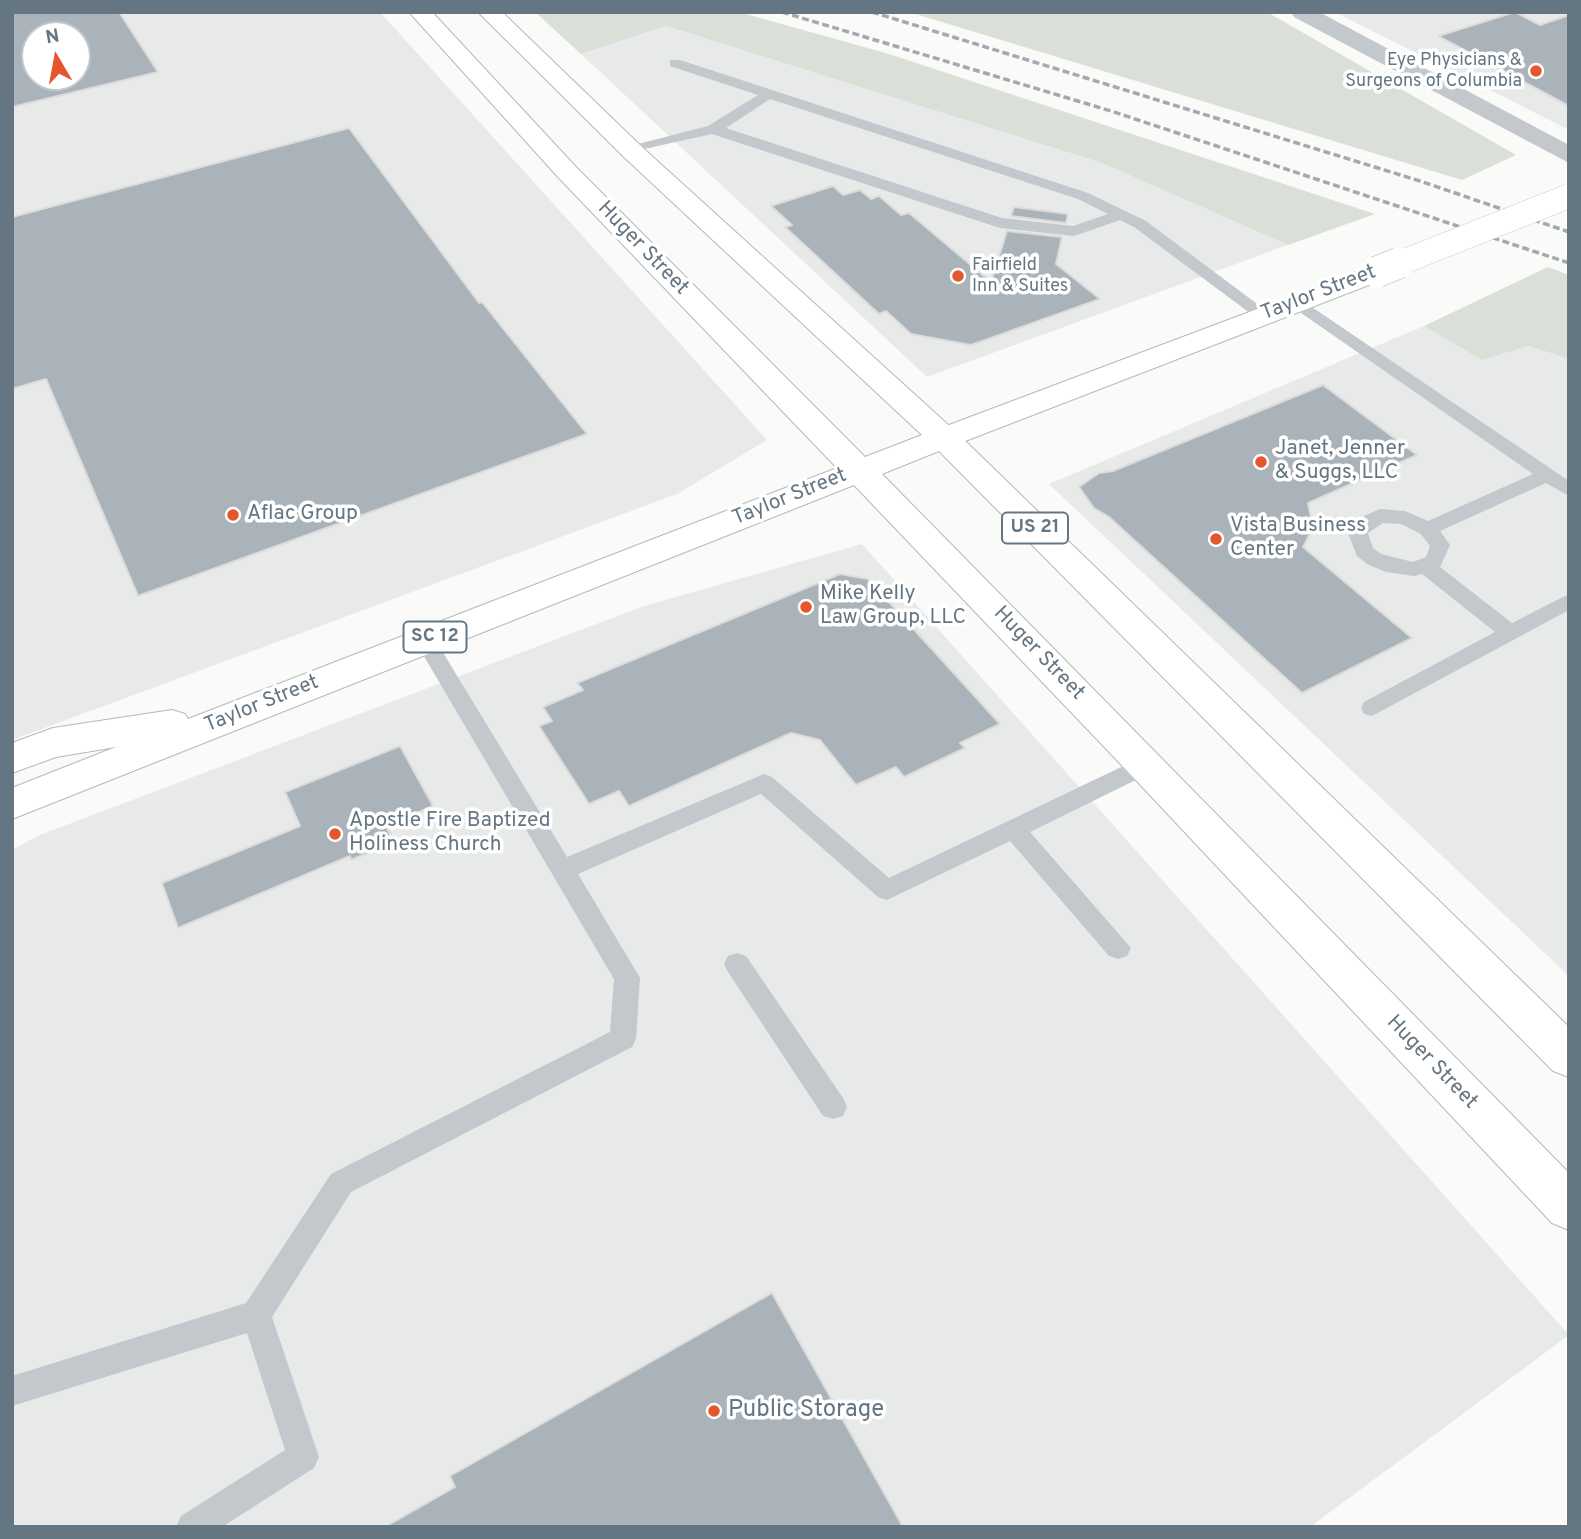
<!DOCTYPE html>
<style>
body{margin:0}
#map{position:relative;width:1581px;height:1539px;overflow:hidden;background:#fafaf8;font-family:Overpass,sans-serif}
canvas{display:block}
.frame{position:absolute;inset:0;border:14px solid #657683;pointer-events:none}
.north{position:absolute;left:21px;top:21px;width:70px;height:70px;box-sizing:border-box;background:#fff;border:2px solid #c1c8cd;border-radius:50%;rotate:350deg;font-size:19px;font-weight:700;line-height:28px;text-align:center;color:#657683}
.north::after{content:'';display:block;margin:auto;width:24px;height:32px;background:#e4572e;clip-path:polygon(50% 0,100% 100%,50% 72%,0 100%)}
</style>
<div id="map">
<canvas width="1581" height="1539"></canvas>
<div class="frame"></div>
<div class="north">N</div>
</div>
<script>
const c = document.querySelector('canvas').getContext('2d');
c.lineJoin = 'round';
function fillPath(path, color) { c.fillStyle = color; c.fill(path, 'evenodd'); }
const shape = rows => new Path2D(rows.map(r => 'M' + r).join(''));
function trace(path, color, width, dash) { c.strokeStyle = color; c.lineWidth = width; c.lineCap = dash ? 'butt' : 'round'; c.setLineDash(dash || []); c.stroke(path); }
function drawText(font, color, halo, rows, align = 'center') {
  c.font = font + ' Overpass,sans-serif'; c.lineWidth = 7; c.setLineDash([]); c.textBaseline = 'middle'; c.strokeStyle = halo; c.fillStyle = color; for (const [text, x, y, turn = 0] of rows) {
    c.save(); c.translate(x, y); c.rotate((+turn || 0) * Math.PI / 180); c.textAlign = isNaN(turn) ? turn : align; if (halo) c.strokeText(text, 0, 0); c.fillText(text, 0, 0); c.restore();
  }
}
fillPath(shape([
 [12,12,380,12,767,440,677,494,12,740],
 [35,35,77,35,77,77,35,77],
 [1335,12,1569,12,1569,130],
 [666,26,1102,163,1288,245,927,377,581,54],
 [1424,326,1482,360,1529,346,1569,359,1569,976,1049,484],
 [862,544,1569,1335,1310,1527,12,1527,12,850,40,835,644,606]
]), '#e8e9e9');
fillPath(shape([
 [535,12,739,12,889,54,1375,214,1288,245,1102,163,666,26,581,54],
 [909,12,1267,12,1516,155,1462,180],
 [1548,267,1569,275,1569,359,1529,346,1482,360,1424,326]
]), '#dadfd7');
const building = shape([
 [12,12,119,12,158,72,12,107,12,12],
 [35,35,77,35,77,77,35,77,35,35],
 [1515,12,1540,25,1569,15,1569,106,1438,36,1515,12],
 [349,128,479,303,482,302,587,434,138,596,46,379,12,389,12,217,349,128],
 [833,186,843,195,860,190,871,199,879,196,901,215,909,213,991,282,1007,231,1062,237,1056,264,1100,299,971,345,911,334,886,311,879,314,785,227,792,225,771,206,833,186],
 [1014,207,1068,214,1066,223,1011,216,1014,207],
 [1323,385,1417,455,1308,503,1313,528,1303,547,1412,638,1302,693,1109,517,1094,508,1079,487,1099,473,1113,471,1323,385],
 [840,574,868,579,1000,724,960,743,965,748,904,777,896,767,856,785,820,740,791,733,629,806,619,791,589,804,539,726,552,721,543,707,583,690,577,683,840,574],
 [400,746,433,806,386,826,394,842,351,860,350,856,178,928,162,883,300,826,285,792,400,746],
 [772,1293,903,1527,385,1527,455,1487,450,1476,772,1293]
]);
fillPath(building, '#aab3b9');
trace(building, '#dcdcda', 2);
const secondary = shape([
 [1377,264,1387,266,1391,272,1387,278,955,445,944,448,933,445,928,438,933,431,1377,264]
]);
const trunk = shape([
 [409,12,432,12,576,167,865,457,922,435,625,158,478,12,502,12,643,148,955,431,1569,1027,1569,1077,1553,1071,939,451,882,474,1569,1173,1569,1230,1552,1223,1132,776,854,485,12,819,12,788,116,747,56,757,12,773,12,743,53,728,172,710,185,714,188,719,837,468,558,177,409,12]
]);
trace(secondary, '#b3babf', 2);
trace(trunk, '#b4b9bd', 2);
fillPath(shape([
 [670,60,680,60,1088,193,1146,221,1272,315,1264,320,1258,319,1134,227,1120,220,1074,236,1000,228,712,134,626,153,626,147,708,126,758,95,670,66,670,60],
 [770,99,1078,199,1108,214,1073,226,1002,218,726,128,770,99],
 [1297,297,1569,481,1569,496,1546,483,1440,531,1450,545,1440,567,1512,623,1569,594,1569,610,1372,716,1364,714,1361,708,1364,702,1495,632,1422,574,1414,576,1386,572,1367,564,1357,556,1348,533,1355,520,1380,509,1405,511,1428,521,1533,474,1291,306,1289,302,1297,297],
 [1383,523,1401,524,1421,534,1430,546,1426,557,1413,562,1381,554,1373,548,1368,533,1383,523],
 [426,633,433,636,567,857,764,774,772,777,889,878,1138,759,1146,756,1154,759,1157,765,1154,771,1030,832,1131,948,1127,956,1118,959,1109,956,1010,841,887,900,878,897,761,794,578,874,640,978,636,1039,632,1047,351,1192,272,1317,319,1457,314,1468,222,1527,176,1527,181,1516,285,1450,247,1333,12,1406,12,1376,246,1303,331,1174,610,1032,614,979,415,641,419,636,426,633],
 [737,953,746,956,843,1098,847,1107,843,1116,833,1119,823,1116,728,972,724,964,728,956,737,953]
]), '#c3c8cc');
fillPath(shape([
 [1291,12,1319,12,1569,145,1569,163,1294,17,1291,12]
]), '#c3c8cc');
fillPath(secondary, '#fff');
fillPath(trunk, '#fff');
trace(shape([
 [782,12,1111,111,1569,263],
 [872,12,1420,181,1569,232]
]), '#a2aab0', 3.5, [7, 3.5]);
const secondaryBridgeFar1 = shape([
 [1395,265,1569,196]
]);
const secondaryBridge = shape([
 [1377,272,1399,263]
]);
trace(secondaryBridgeFar1, '#b3babf', 25, []);
trace(secondaryBridge, '#b3babf', 32, []);
trace(secondaryBridgeFar1, '#fff', 24);
trace(secondaryBridge, '#fff', 31);
for (const [x, y, r, color] of [
 [1536,71,7,"#e4572e"],
 [958,276,7,"#e4572e"],
 [1261,462,7,"#e4572e"],
 [233,515,7,"#e4572e"],
 [1216,539,7,"#e4572e"],
 [806,607,7,"#e4572e"],
 [335,834,7,"#e4572e"],
 [714,1411,7,"#e4572e"]
]) { const dot = new Path2D(); dot.arc(x, y, r, 0, 2 * Math.PI); c.fillStyle = color; c.fill(dot); trace(dot, '#fff', 2.5); }
drawText('18px', '#657683', '#fff', [
 ["Eye Physicians &",1522,61],
 ["Surgeons of Columbia",1522,82],
 ["Fairfield",972,266,"left"],
 ["Inn & Suites",972,287,"left"]
], 'right');
for (const [x, y, w] of [
 [1035,528,66],
 [435,637,63]
]) { const box = new Path2D(); box.roundRect(x - w / 2, y - 15.5, w, 31, 5); c.fillStyle = '#fff'; c.fill(box); trace(box, '#657683', 2); }
drawText('bold 19px', '#657683', null, [
 ["US 21",1035,528],
 ["SC 12",435,637]
]);
drawText('21px', '#657683', '#fff', [
 ["Huger Street",642,249,46],
 ["Taylor Street",1319,294,-21],
 ["Taylor Street",790,498,-22],
 ["Huger Street",1038,654,46],
 ["Taylor Street",262,705,-22],
 ["Huger Street",1431,1063,46]
]);
drawText('21px', '#657683', '#fff', [
 ["Janet, Jenner",1275,450],
 ["& Suggs, LLC",1275,474],
 ["Aflac Group",247,515],
 ["Vista Business",1230,527],
 ["Center",1230,551],
 ["Mike Kelly",820,595],
 ["Law Group, LLC",820,619],
 ["Apostle Fire Baptized",349,822],
 ["Holiness Church",349,846]
], 'left');
drawText('24px', '#657683', '#fff', [
 ["Public Storage",728,1411]
], 'left');
</script>
